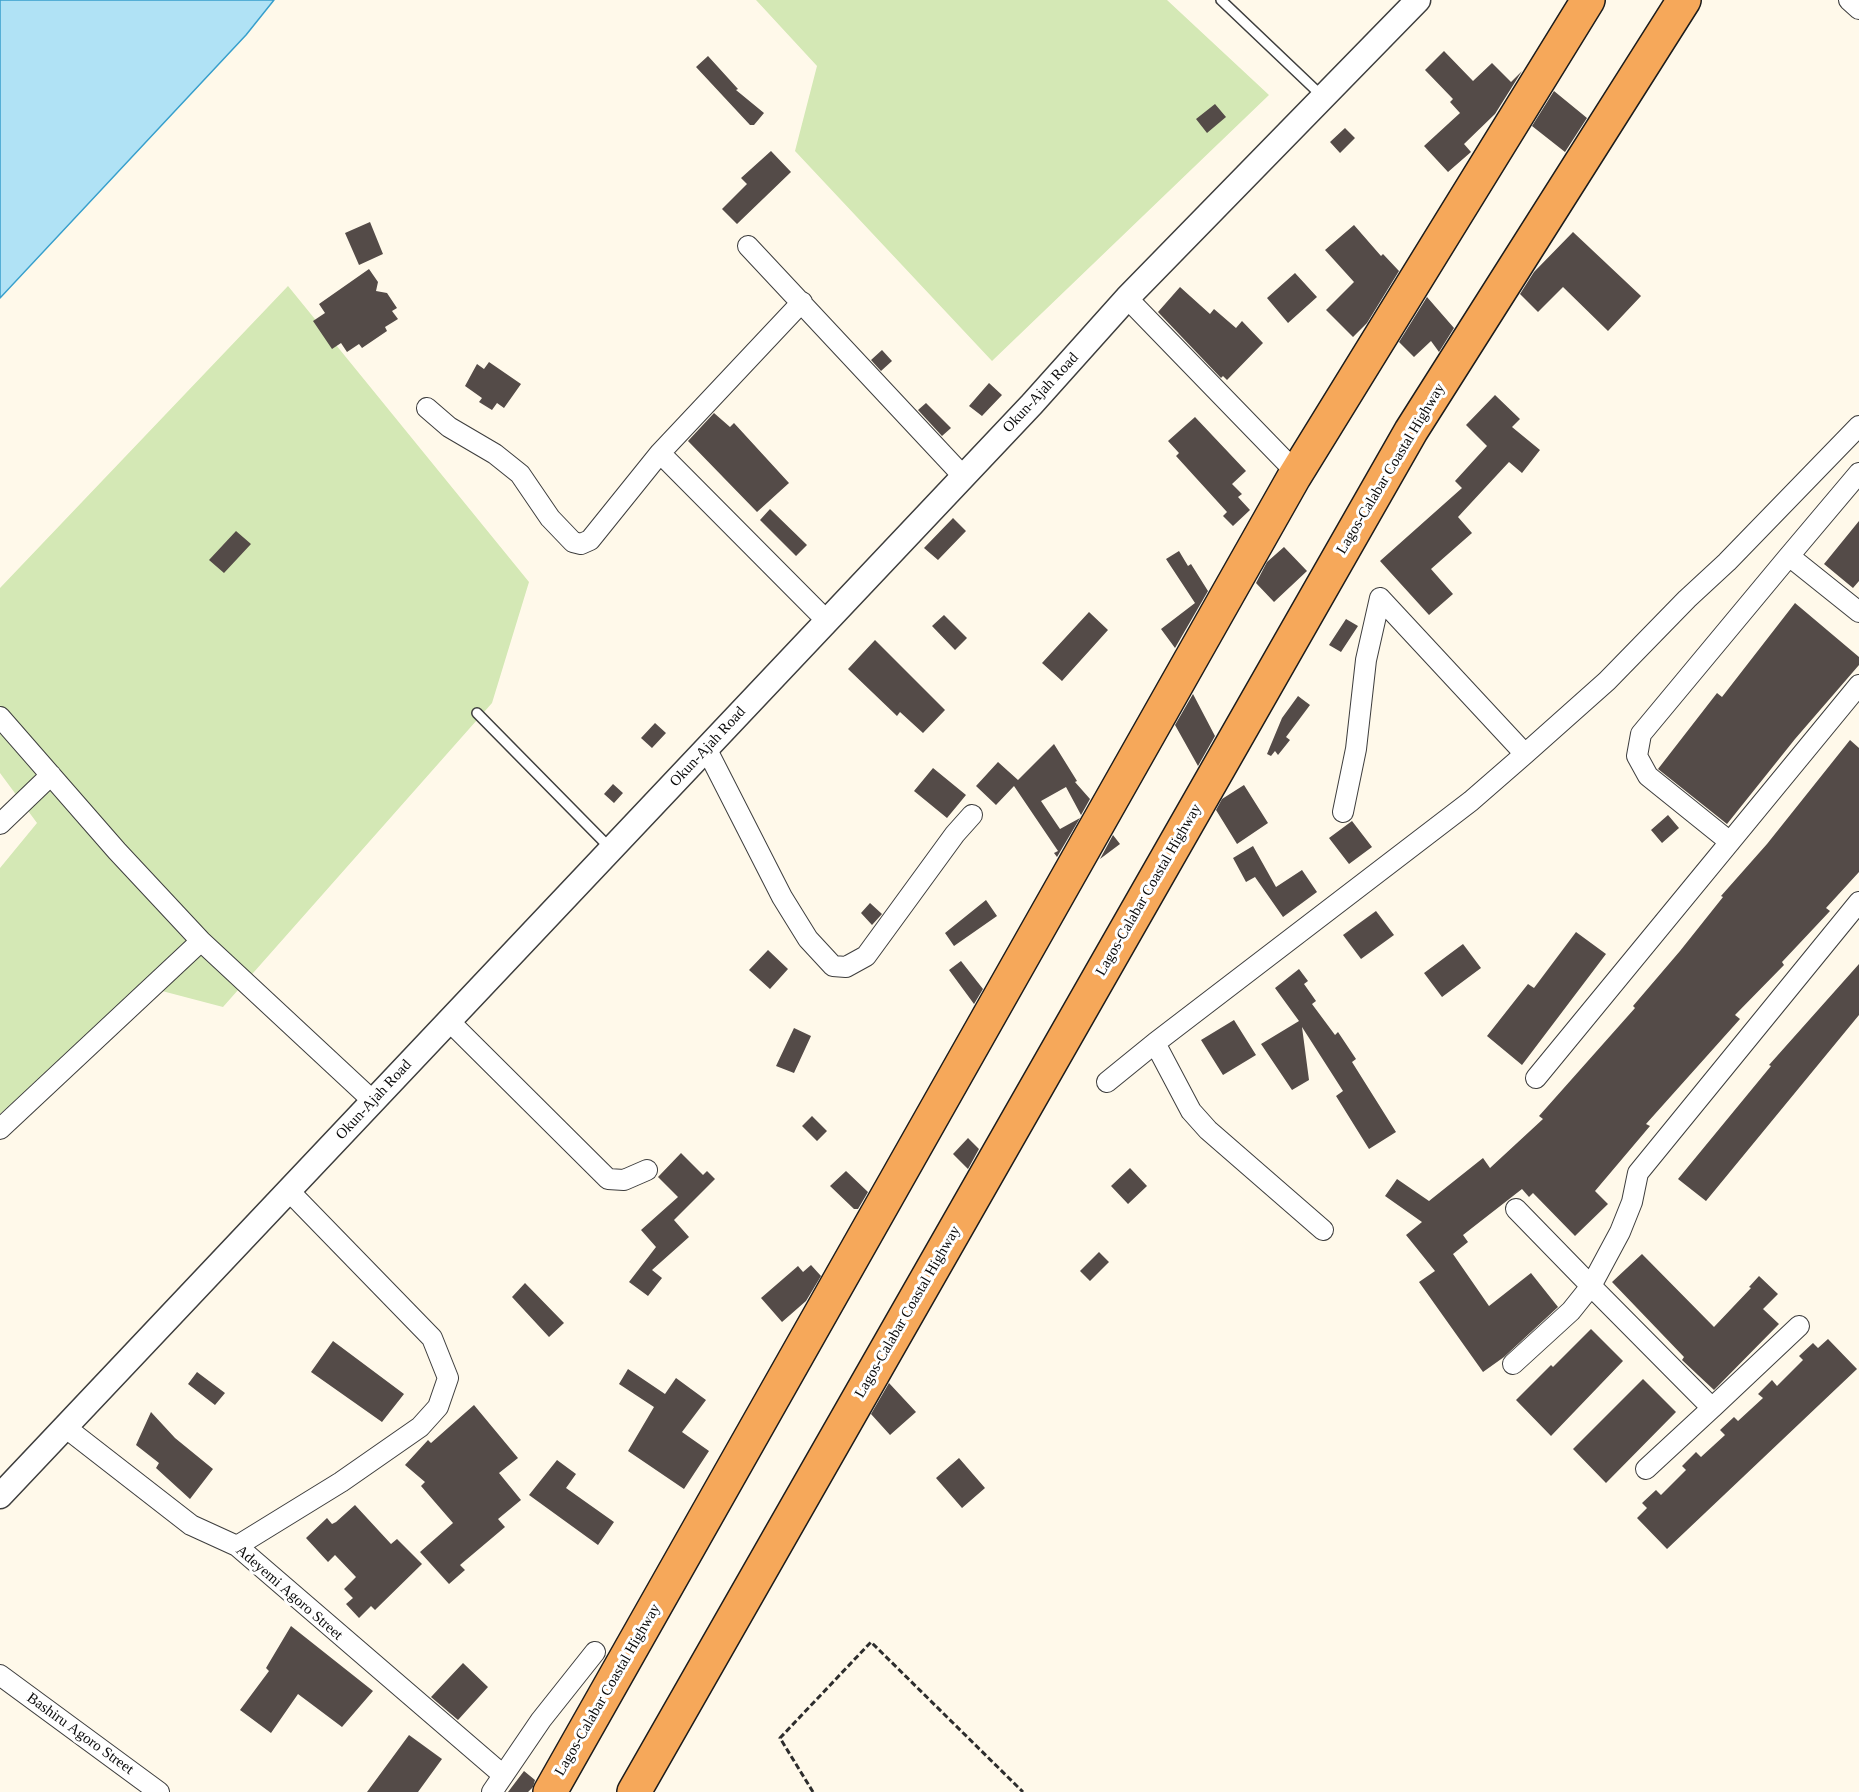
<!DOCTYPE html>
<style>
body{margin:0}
canvas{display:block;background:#fff9ea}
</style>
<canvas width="1859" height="1792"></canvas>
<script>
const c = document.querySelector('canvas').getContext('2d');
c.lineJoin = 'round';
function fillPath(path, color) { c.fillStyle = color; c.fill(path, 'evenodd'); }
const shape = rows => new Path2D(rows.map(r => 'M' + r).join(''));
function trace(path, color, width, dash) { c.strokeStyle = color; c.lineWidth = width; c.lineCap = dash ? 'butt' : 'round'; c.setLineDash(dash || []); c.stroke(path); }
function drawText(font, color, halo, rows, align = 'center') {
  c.font = font + ' Georgia,serif'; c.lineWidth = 6; c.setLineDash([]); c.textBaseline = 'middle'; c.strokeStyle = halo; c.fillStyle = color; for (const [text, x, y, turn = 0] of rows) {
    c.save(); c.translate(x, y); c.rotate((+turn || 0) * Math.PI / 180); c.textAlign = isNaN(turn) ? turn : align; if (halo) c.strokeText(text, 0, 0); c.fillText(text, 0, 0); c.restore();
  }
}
fillPath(shape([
 [756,0,1167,0,1269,95,992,361,795,151,817,66],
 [288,286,529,582,492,703,223,1007,143,986,0,1114,0,868,37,823,0,773,0,588]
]), '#d4e8b5');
const water = shape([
 [0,0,274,0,246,35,0,298,0,0]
]);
fillPath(water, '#b0e2f5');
trace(water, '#379fcc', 1.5);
fillPath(shape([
 [1444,51,1473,81,1492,63,1511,82,1522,71,1495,114,1464,144,1471,152,1448,172,1424,146,1460,113,1450,102,1453,99,1425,70],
 [708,56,738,89,736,90,764,113,754,125,750,125,696,67],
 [1554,91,1587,118,1565,152,1532,126],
 [1215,104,1226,117,1207,133,1196,119],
 [1345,128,1355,138,1340,153,1330,142],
 [771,151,791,172,737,224,722,209,747,184,741,178],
 [370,222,383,254,359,265,345,233],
 [1354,225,1381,256,1383,254,1399,271,1367,323,1353,337,1326,310,1354,282,1325,250],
 [1573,232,1641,296,1608,331,1563,287,1538,312,1520,294,1534,272],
 [369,269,378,282,376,291,387,293,397,308,392,311,398,319,385,327,387,331,362,348,359,344,347,352,341,343,332,349,313,321,325,313,319,304],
 [1295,273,1317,297,1288,323,1267,298],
 [1180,287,1210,314,1214,309,1236,328,1242,321,1263,343,1227,380,1223,376,1221,378,1158,312],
 [1427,297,1454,328,1439,352,1431,341,1414,357,1399,342],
 [882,350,892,361,881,371,871,360],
 [489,362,521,384,504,408,497,403,492,410,479,402,482,398,465,386,477,364,484,369],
 [989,383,1002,395,982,416,969,406],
 [1495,395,1520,419,1512,427,1540,450,1522,473,1509,462,1458,517,1472,533,1431,569,1453,594,1429,615,1380,561,1462,488,1455,481,1487,446,1466,425],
 [926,403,951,428,942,436,918,410],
 [714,413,730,427,734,423,789,483,757,512,688,441],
 [1195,417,1246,471,1232,484,1242,494,1238,497,1250,510,1233,526,1223,516,1227,512,1176,456,1179,453,1168,441],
 [770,509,807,545,796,556,760,520],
 [953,518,966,531,938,560,924,548],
 [1859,521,1859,581,1853,588,1824,564],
 [236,531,251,544,224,573,209,560],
 [1284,547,1307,571,1274,602,1256,583,1267,562],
 [1179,551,1188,566,1191,564,1208,591,1175,648,1161,629,1195,603,1166,559],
 [1795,603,1859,657,1859,665,1795,739,1727,824,1658,769,1717,693,1722,697],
 [1089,612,1108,630,1062,681,1042,663],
 [944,615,967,638,955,650,932,626],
 [1346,619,1358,626,1341,652,1329,645],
 [875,640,945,710,923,733,900,712,897,716,848,669],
 [1193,694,1215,736,1198,766,1175,725],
 [1298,696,1310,705,1286,737,1290,740,1278,755,1275,751,1271,756,1267,754,1282,718],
 [655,723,666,733,652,748,641,738],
 [1850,740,1859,748,1859,872,1826,908,1830,911,1782,962,1784,965,1735,1015,1740,1019,1646,1124,1650,1126,1595,1191,1608,1204,1575,1236,1533,1193,1529,1197,1522,1189,1463,1235,1468,1242,1453,1254,1489,1306,1531,1273,1558,1307,1504,1357,1483,1372,1419,1282,1435,1271,1406,1235,1422,1222,1385,1196,1397,1179,1429,1201,1483,1158,1490,1168,1543,1119,1539,1116,1635,1008,1633,1006,1680,951,1723,897,1721,896,1767,844],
 [1054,744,1077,781,1075,782,1090,799,1081,815,1066,787,1041,801,1060,829,1080,818,1057,857,1054,853,1058,851,1014,786,996,805,976,786,998,762,1018,780],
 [933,768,966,795,947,818,914,791],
 [613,784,623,793,614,803,604,794],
 [1244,785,1268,823,1237,844,1216,810,1222,799],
 [1668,815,1679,828,1662,843,1651,830],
 [1352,821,1372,847,1349,864,1329,838],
 [1113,835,1120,844,1100,859],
 [1253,846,1276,887,1302,870,1317,892,1283,917,1255,877,1246,882,1233,858],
 [986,900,997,916,954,946,945,933],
 [870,903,882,914,872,925,861,913],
 [1376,911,1394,935,1361,959,1343,935],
 [1576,932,1606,954,1522,1065,1487,1036,1528,984,1534,988],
 [1463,944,1481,968,1442,997,1424,973],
 [768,950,788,969,770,989,749,970],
 [961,961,983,989,974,1004,949,970],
 [1859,964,1859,1015,1706,1201,1678,1179,1771,1066,1769,1065],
 [1299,969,1308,981,1304,984,1316,1001,1312,1004,1335,1035,1338,1032,1356,1059,1352,1062,1396,1132,1369,1149,1336,1096,1343,1091,1302,1027,1309,1080,1292,1090,1261,1044,1299,1021,1275,988],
 [1234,1020,1256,1055,1223,1075,1201,1040],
 [794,1028,811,1036,794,1073,776,1066],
 [812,1116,827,1131,817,1141,802,1126],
 [968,1138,979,1149,968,1169,953,1154],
 [681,1153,703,1175,707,1171,715,1179,674,1220,689,1237,652,1270,662,1278,648,1296,629,1282,656,1247,641,1230,678,1197,658,1177],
 [1130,1168,1147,1186,1128,1204,1111,1186],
 [846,1171,868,1192,858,1209,854,1209,830,1186],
 [1099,1252,1109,1262,1090,1281,1080,1271],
 [1642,1254,1714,1327,1751,1288,1749,1287,1759,1276,1778,1294,1763,1309,1779,1324,1714,1390,1682,1360,1684,1357,1612,1282],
 [811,1265,821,1276,806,1301,782,1322,761,1298,798,1266,803,1272],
 [525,1283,564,1323,549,1337,512,1297],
 [1591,1329,1623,1361,1551,1436,1516,1400,1551,1365,1553,1367],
 [1828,1339,1857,1369,1667,1549,1637,1518,1647,1508,1642,1503,1656,1490,1661,1495,1686,1470,1682,1466,1696,1452,1701,1457,1725,1435,1720,1430,1734,1417,1738,1421,1763,1398,1758,1394,1772,1380,1777,1386,1803,1360,1799,1356,1813,1343,1818,1348],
 [333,1341,404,1394,382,1422,311,1372],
 [628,1369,665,1394,676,1378,706,1400,682,1432,709,1451,684,1489,628,1451,654,1407,619,1384],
 [197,1372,225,1393,215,1405,188,1384],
 [1643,1379,1676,1412,1606,1483,1573,1449],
 [889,1383,916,1412,890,1435,871,1414],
 [474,1405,518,1458,499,1473,521,1500,498,1519,505,1527,460,1565,465,1570,449,1584,420,1552,453,1523,421,1486,425,1482,405,1465,428,1440,431,1443],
 [151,1412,175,1438,213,1469,190,1499,156,1468,159,1463,136,1445],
 [959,1458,985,1488,962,1508,936,1478],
 [557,1460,576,1474,566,1488,614,1522,598,1545,529,1495],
 [355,1505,391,1544,397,1539,422,1564,375,1610,371,1606,359,1618,346,1604,353,1598,344,1589,356,1577,335,1555,328,1562,306,1538,327,1518,332,1524,336,1522],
 [291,1626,373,1691,342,1727,298,1694,271,1733,240,1710,269,1671,266,1668],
 [463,1663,488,1687,458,1720,431,1697],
 [409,1735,442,1759,418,1792,367,1792],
 [524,1771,535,1780,533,1787,528,1792,508,1792]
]), '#544b48');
const service = shape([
 [1221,0,1323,97],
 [477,713,611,849]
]);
const minor = shape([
 [1849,0,1859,9],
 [748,246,963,476],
 [1127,298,1287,463],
 [427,408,449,427,495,454,520,474,550,518,573,542,581,544,590,540,660,453,802,302],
 [660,453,826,620],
 [1859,473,1789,556,1859,612],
 [1380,598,1525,754],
 [0,717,117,851,201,941,373,1101],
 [706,748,782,897,808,939,833,966,846,967,866,956,955,834,972,815],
 [1343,812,1356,749,1366,660,1380,598],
 [0,824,51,775],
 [1730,842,1648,776,1637,756,1641,734,1789,556],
 [449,1021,608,1179,624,1180,647,1170],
 [1536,1078,1859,685],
 [1107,1082,1155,1043],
 [0,1129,201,941],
 [1323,1230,1208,1130,1191,1111,1155,1043,1471,801,1525,754,1607,681,1687,599,1727,562,1859,426],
 [1799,1326,1712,1408,1591,1286,1620,1232,1632,1202,1638,1173,1859,902],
 [1513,1364,1571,1311,1591,1286,1516,1209],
 [65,1427,191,1525,237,1546,503,1775],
 [1646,1469,1712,1408],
 [237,1546,341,1482,420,1427,438,1407,448,1378,432,1338,288,1190],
 [0,1675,159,1792],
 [492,1792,541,1720,595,1652]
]);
const tertiary = shape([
 [0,1496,1032,404,1127,298,1418,0]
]);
const trunk = shape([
 [550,1792,1294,477,1588,0],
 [634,1792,1411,431,1684,0]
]);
trace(service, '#3e3e3e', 12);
trace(minor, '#3e3e3e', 22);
trace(tertiary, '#3e3e3e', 27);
trace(trunk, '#1c1c1c', 36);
trace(shape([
 [813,1792,780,1738,871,1642,1023,1792]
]), '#2d2d2d', 3, [6, 3]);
trace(service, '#fff', 9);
trace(minor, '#fff', 20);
trace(tertiary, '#fff', 24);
trace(trunk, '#f6a85a', 33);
drawText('15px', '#0b0b0b', '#fff', [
 ["Okun-Ajah Road",1041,393,-47],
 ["Lagos-Calabar Coastal Highway",1391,469,-59],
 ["Okun-Ajah Road",708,747,-47],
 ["Lagos-Calabar Coastal Highway",1149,890,-60],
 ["Okun-Ajah Road",374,1100,-47],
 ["Lagos-Calabar Coastal Highway",908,1312,-60],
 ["Adeyemi Agoro Street",289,1593,41],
 ["Lagos-Calabar Coastal Highway",608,1690,-60],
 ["Bashiru Agoro Street",80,1734,36]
]);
</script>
